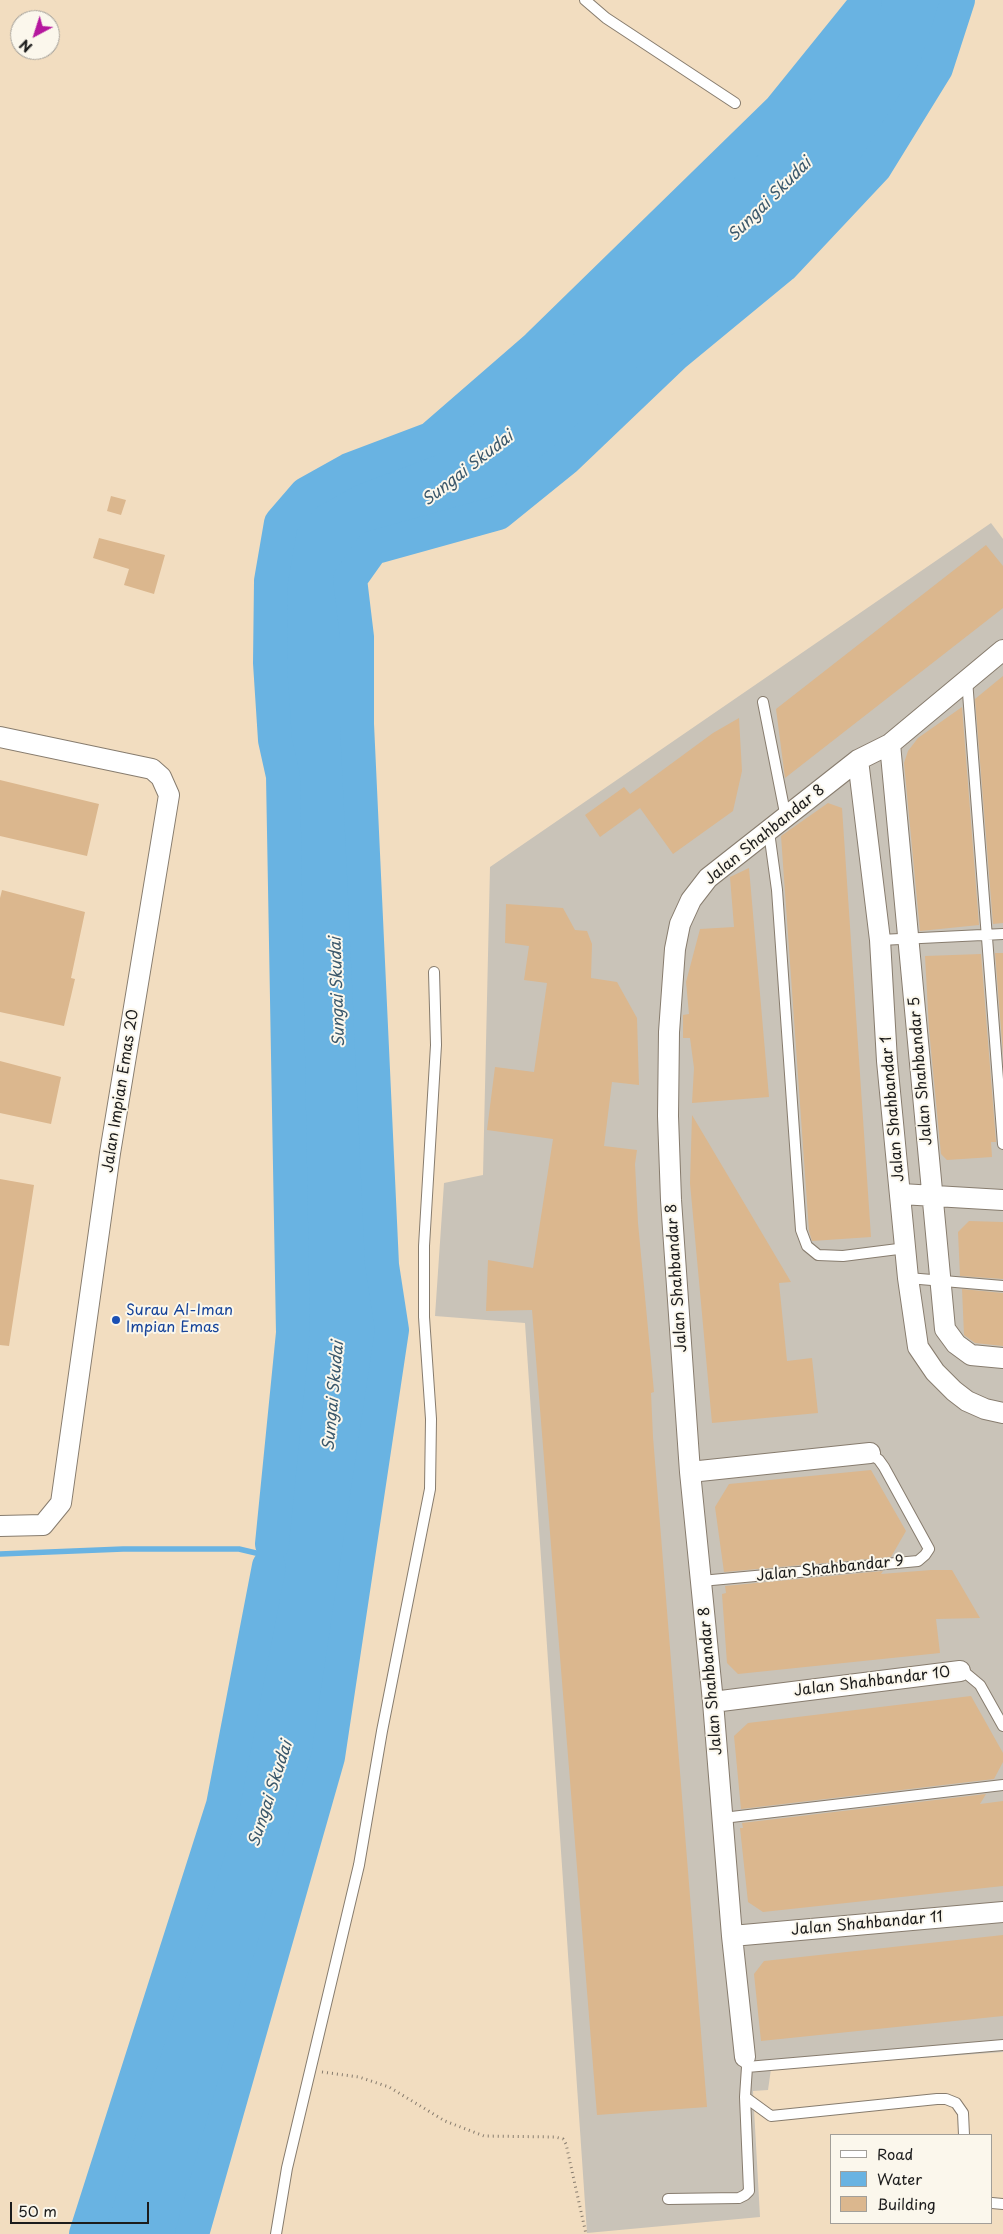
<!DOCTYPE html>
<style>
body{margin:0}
#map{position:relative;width:1003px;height:2234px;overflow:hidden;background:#f2ddc0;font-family:"Playpen Sans",sans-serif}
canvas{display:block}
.legend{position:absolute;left:830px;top:2134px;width:162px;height:90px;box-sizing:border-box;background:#fbf7ec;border:1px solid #a29f99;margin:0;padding:6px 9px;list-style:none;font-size:15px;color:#1c1c1c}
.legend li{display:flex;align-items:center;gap:10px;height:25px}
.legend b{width:25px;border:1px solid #a29f99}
.north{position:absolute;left:10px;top:10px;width:50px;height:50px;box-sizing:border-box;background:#fbf7ec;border:1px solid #a29f99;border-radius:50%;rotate:220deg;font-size:14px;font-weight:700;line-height:20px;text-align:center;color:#1c1c1c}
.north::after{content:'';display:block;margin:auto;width:18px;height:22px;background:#b5179e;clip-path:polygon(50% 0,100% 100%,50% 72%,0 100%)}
.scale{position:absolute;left:10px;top:2202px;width:139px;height:22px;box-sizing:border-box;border:2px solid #1c1c1c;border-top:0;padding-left:6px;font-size:15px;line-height:18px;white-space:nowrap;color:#1c1c1c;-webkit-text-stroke:4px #fbf7ec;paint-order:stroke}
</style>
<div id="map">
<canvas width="1003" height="2234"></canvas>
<ul class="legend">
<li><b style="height:6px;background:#fff"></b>Road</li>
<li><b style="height:14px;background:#69b3e2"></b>Water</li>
<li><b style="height:14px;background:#dbb78e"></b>Building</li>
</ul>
<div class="north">N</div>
<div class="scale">50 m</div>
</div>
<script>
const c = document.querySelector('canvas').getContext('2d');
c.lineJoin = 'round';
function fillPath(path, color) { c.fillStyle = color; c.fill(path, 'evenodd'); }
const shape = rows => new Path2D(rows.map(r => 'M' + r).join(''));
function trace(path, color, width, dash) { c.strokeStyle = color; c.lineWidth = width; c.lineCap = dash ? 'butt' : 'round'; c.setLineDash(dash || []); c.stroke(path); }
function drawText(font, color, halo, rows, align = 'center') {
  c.font = font + ' "Playpen Sans",sans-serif'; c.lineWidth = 4; c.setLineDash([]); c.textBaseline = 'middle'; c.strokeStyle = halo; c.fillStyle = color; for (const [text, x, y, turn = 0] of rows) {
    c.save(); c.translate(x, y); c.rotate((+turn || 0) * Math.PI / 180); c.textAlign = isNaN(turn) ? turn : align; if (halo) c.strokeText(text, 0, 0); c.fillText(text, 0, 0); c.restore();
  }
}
fillPath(shape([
 [991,523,1003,539,1003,2052,771,2069,768,2090,753,2091,760,2217,587,2233,525,1323,435,1316,444,1183,483,1175,490,867]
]), '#c9c3b8');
fillPath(shape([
 [865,0,958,0,936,68,875,167,782,266,674,355,566,458,498,513,372,548,350,579,357,637,357,724,382,1265,392,1330,328,1757,192,2234,86,2234,223,1805,269,1566,293,1333,283,777,275,740,270,663,271,581,281,523,306,494,349,470,431,439,537,347,780,110,864,6]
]), '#69b3e2');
trace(shape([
 [0,1554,123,1549,239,1549,277,1558]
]), '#69b3e2', 5.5);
trace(shape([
 [272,1544,293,1333,283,776,275,740,270,663,271,581,281,523,306,494,349,470,431,439,537,347,780,110,864,6,865,0],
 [86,2234,223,1805,269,1566],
 [192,2234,328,1757,392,1330,382,1265,357,724,357,637,350,579,372,548,498,513,566,458,674,355,782,266,875,167,936,68,958,0]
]), '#69b3e2', 34);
fillPath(shape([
 [111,496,126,500,121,515,107,511],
 [99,538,165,555,154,594,124,585,129,569,93,558],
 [986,545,1003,566,1003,608,785,778,776,709],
 [1003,676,1003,923,993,924,975,699],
 [962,707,979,925,920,931,904,763,908,751,918,738],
 [739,718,742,771,733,811,673,854,640,808,600,837,585,815,624,787,630,794,713,733],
 [0,780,99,804,87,856,0,836],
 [828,803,842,808,871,1237,812,1241,809,1231,781,836],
 [749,868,769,1097,692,1103,694,1068,690,1038,683,1038,683,1015,689,1014,686,982,700,929,734,927,730,877],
 [2,890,85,912,71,978,75,979,64,1026,0,1012,0,898],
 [506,904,563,908,575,930,587,931,592,944,591,978,617,982,637,1018,639,1085,612,1082,604,1146,637,1150,635,1164,638,1223,654,1392,651,1393,653,1437,707,2107,597,2115,532,1310,486,1311,488,1260,533,1268,553,1139,487,1130,495,1067,534,1072,547,983,524,980,529,946,505,943],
 [995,953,1003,953,1003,1055],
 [981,954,996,1142,991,1142,992,1157,947,1160,941,1154,929,1029,925,956],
 [0,1061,61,1077,51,1124,0,1113],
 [692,1115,791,1282,779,1283,787,1361,812,1358,818,1413,712,1423,690,1183],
 [0,1179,34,1185,9,1346,0,1345],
 [969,1221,1003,1222,1003,1279,960,1276,958,1232],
 [962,1289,1003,1293,1003,1346,975,1343,964,1335],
 [871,1470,906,1531,891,1557,724,1572,715,1507,729,1484],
 [931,1570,952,1570,980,1618,936,1619,940,1653,738,1674,727,1663,722,1594,726,1593,725,1586,883,1571,881,1574],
 [971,1696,1003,1753,1003,1762,994,1779,741,1809,734,1736,748,1723],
 [986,1794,980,1804,1003,1801,1003,1886,763,1912,748,1902,740,1828,743,1828,742,1823],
 [1003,1935,1003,2016,761,2041,754,1974,764,1961]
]), '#dbb78e');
const service = shape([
 [585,0,606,18,735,103],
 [967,680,1003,1144],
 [763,702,786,818],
 [769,832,777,890,801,1230,807,1246,818,1255,843,1256,906,1248],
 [880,940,1003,934],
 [908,1278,1003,1286],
 [701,1581,918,1561,925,1555,929,1549,884,1467,879,1460,870,1453],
 [960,1671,968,1675,980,1685,1003,1726],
 [723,1818,1003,1785],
 [745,2057,747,2067,1003,2045],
 [745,2097,771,2116,937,2099,946,2099,956,2103,963,2113,964,2135],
 [668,2199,739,2198,745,2195,749,2191,745,2097,747,2067],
 [992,2203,1003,2204],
 [276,2234,287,2168,359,1865,382,1731,430,1489,431,1419,424,1317,424,1246,436,1045,434,972]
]);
const minor = shape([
 [0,737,152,769,161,777,169,795,110,1153,61,1503,43,1525,0,1526],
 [890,744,945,1329,956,1344,971,1355,1003,1358],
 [858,760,880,940,887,1061,908,1278,918,1347,935,1372,954,1391,967,1401,985,1409,1003,1413],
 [901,1194,1003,1200],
 [690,1472,870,1453],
 [713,1702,960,1671],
 [732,1936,1003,1912],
 [745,2057,732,1936,713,1702,690,1472,671,1200,668,1116,669,1032,675,949,680,924,691,900,708,878,858,760,890,744,1003,650]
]);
trace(service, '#877c6e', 12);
trace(minor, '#877c6e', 22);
trace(shape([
 [322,2072,359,2077,389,2087,445,2121,484,2136,555,2137,563,2139,566,2144,586,2234]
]), '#877c6e', 3, [1, 4]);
trace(service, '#fff', 10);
trace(minor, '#fff', 20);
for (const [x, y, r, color] of [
 [116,1320,5,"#1a4fb4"]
]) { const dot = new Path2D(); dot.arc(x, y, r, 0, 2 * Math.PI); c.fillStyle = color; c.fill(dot); trace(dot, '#fbf7ec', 2); }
drawText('15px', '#1c1c1c', '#fbf7ec', [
 ["Jalan Shahbandar 8",765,835,-39],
 ["Jalan Shahbandar 5",921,1071,-95],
 ["Jalan Impian Emas 20",121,1091,-81],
 ["Jalan Shahbandar 1",893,1109,-95],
 ["Jalan Shahbandar 8",677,1278,-94],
 ["Jalan Shahbandar 9",830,1569,-6],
 ["Jalan Shahbandar 8",711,1681,-95],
 ["Jalan Shahbandar 10",872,1682,-7],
 ["Jalan Shahbandar 11",867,1924,-5]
]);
drawText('15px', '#164399', '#fbf7ec', [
 ["Surau Al-Iman",126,1311],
 ["Impian Emas",126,1328]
], 'left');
drawText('italic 16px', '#3b586b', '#fbf7ec', [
 ["Sungai Skudai",770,200,-45],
 ["Sungai Skudai",468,469,-38],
 ["Sungai Skudai",338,992,-92],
 ["Sungai Skudai",334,1396,-85],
 ["Sungai Skudai",271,1794,-72]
]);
</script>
